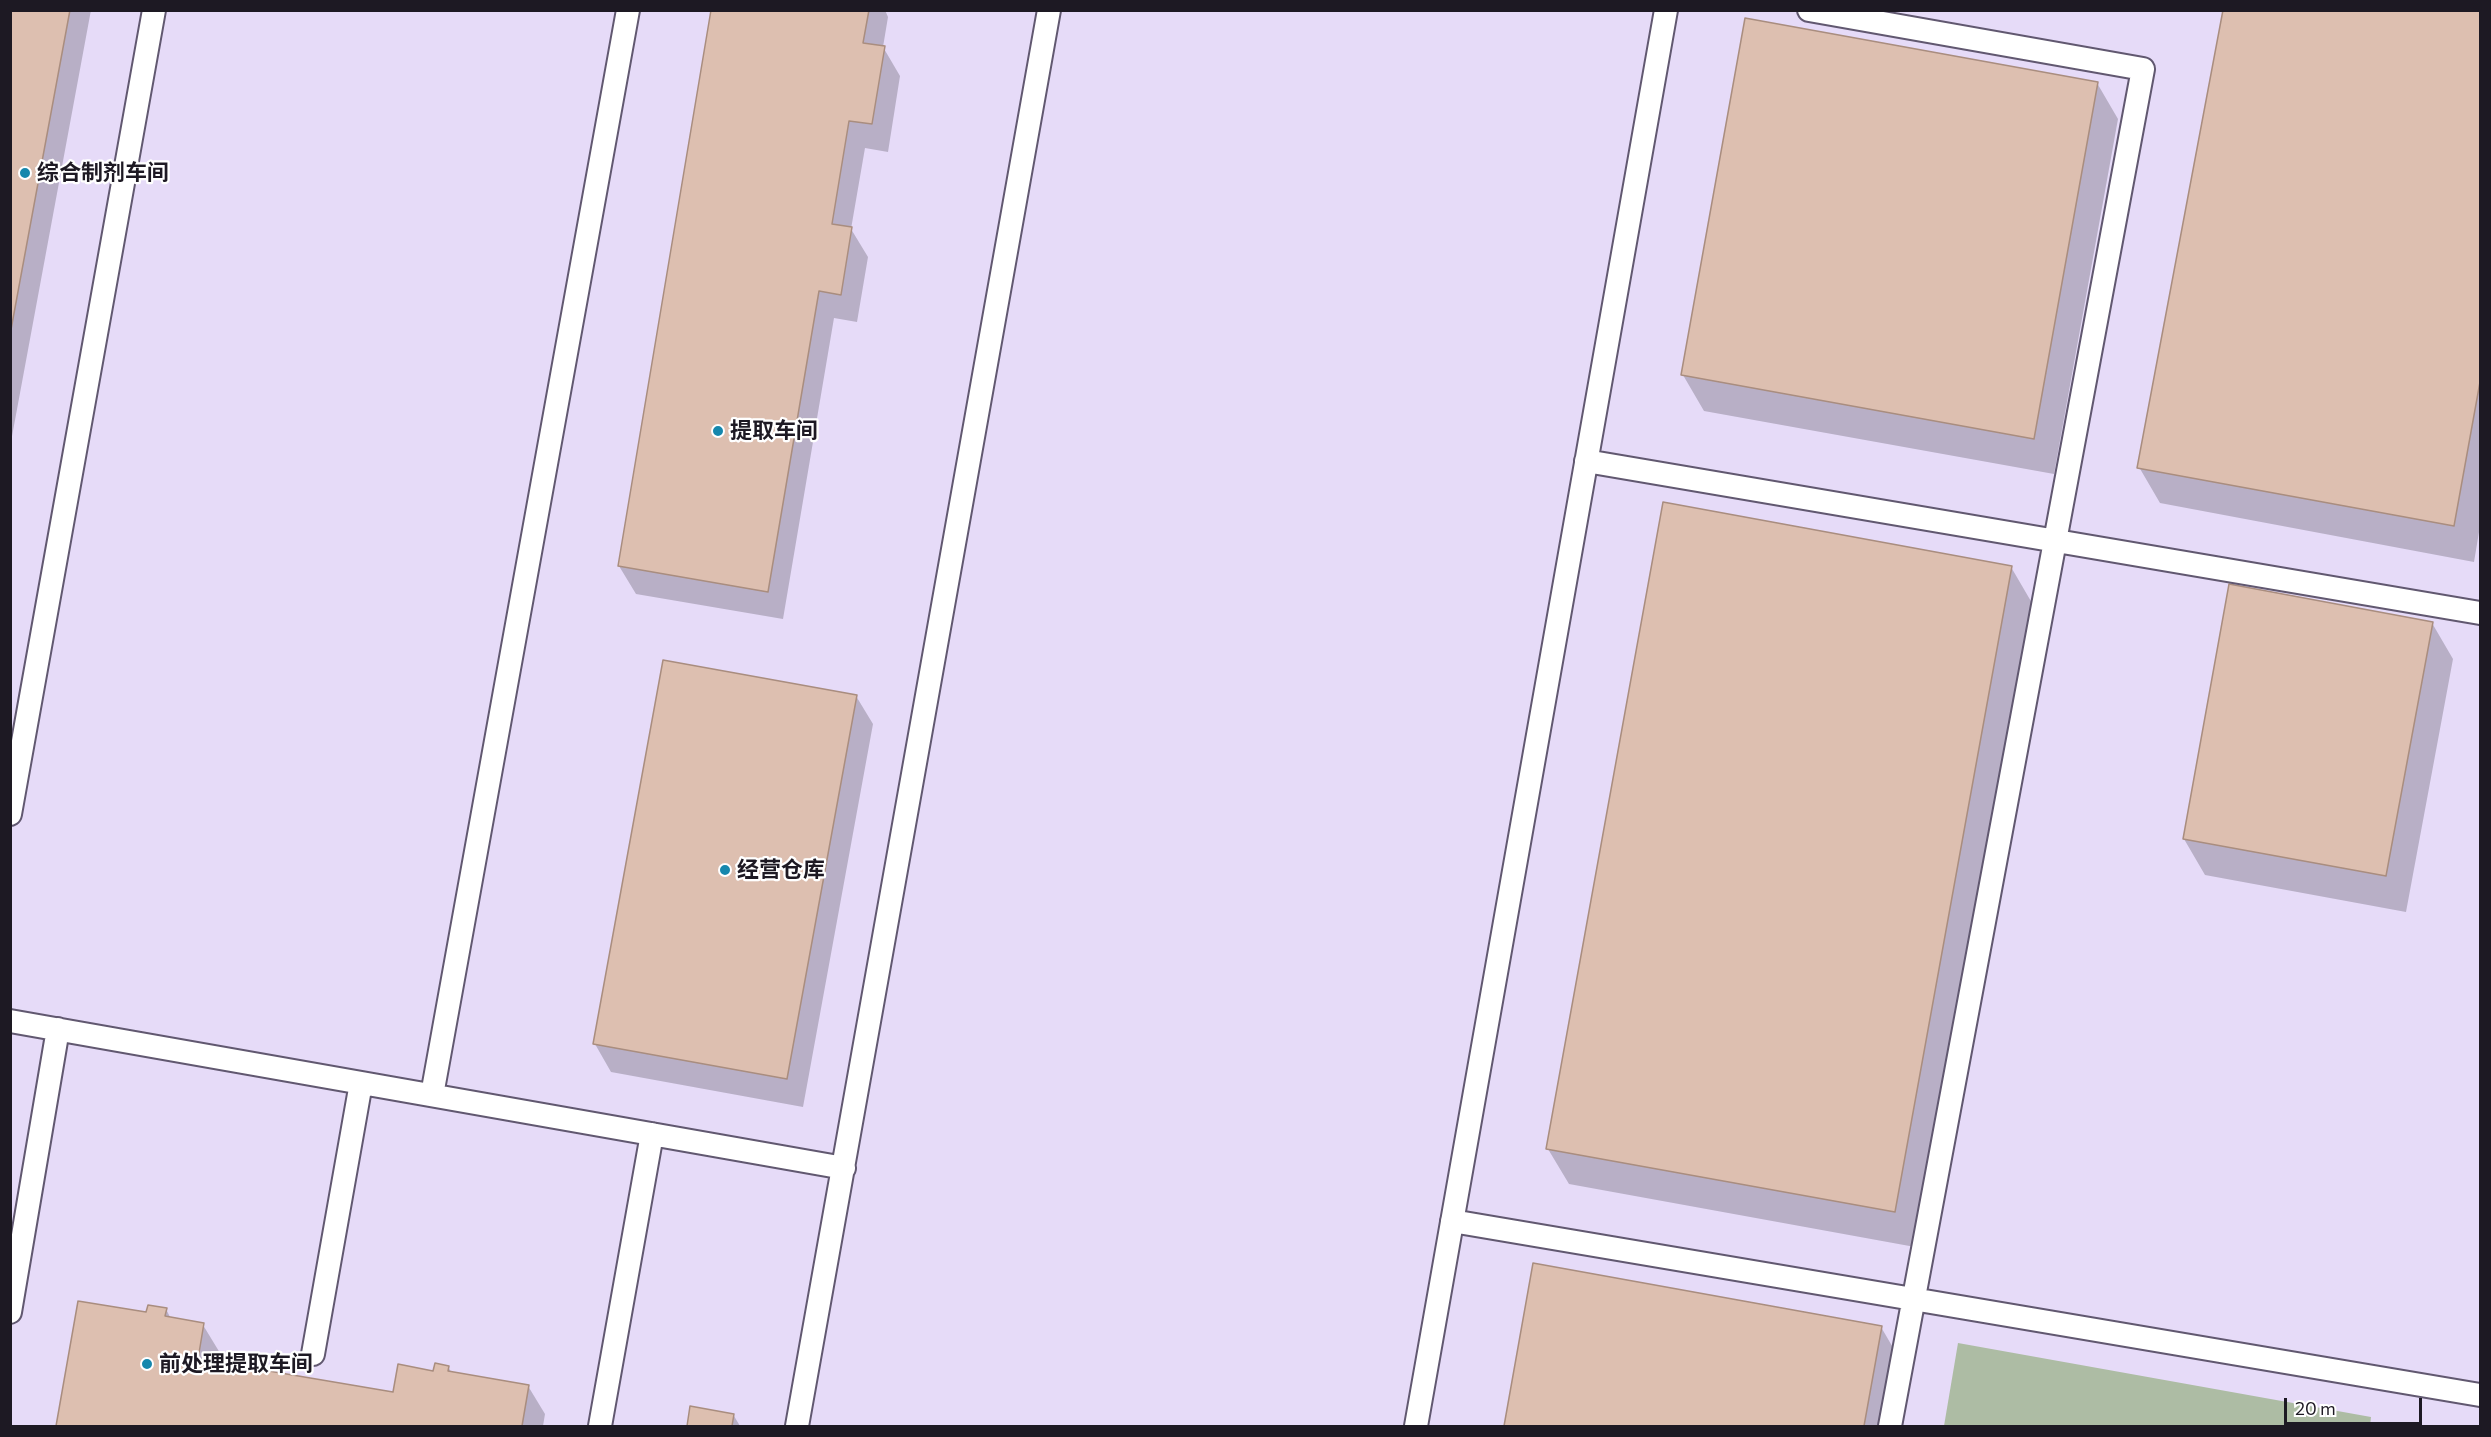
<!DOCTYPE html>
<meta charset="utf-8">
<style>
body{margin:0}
#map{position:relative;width:2491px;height:1437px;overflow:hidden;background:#e6dbf8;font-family:Commissioner,sans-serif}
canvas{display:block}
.frame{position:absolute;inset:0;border:12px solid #1d1923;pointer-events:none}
.scale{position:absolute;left:2284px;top:1398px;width:138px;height:27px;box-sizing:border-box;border:3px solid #1d1923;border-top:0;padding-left:8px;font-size:18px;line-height:21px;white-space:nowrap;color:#1d1923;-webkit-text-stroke:4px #fff;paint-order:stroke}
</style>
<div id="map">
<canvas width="2491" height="1437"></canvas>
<div class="frame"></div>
<div class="scale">20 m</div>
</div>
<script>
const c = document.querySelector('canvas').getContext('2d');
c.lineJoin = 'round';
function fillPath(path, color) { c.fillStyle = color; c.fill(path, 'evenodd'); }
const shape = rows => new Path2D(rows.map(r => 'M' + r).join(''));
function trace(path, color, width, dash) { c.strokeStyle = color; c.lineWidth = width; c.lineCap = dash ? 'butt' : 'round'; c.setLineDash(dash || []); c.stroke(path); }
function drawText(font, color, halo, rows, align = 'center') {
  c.font = font + ' Commissioner,"Noto Sans SC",sans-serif'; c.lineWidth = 4.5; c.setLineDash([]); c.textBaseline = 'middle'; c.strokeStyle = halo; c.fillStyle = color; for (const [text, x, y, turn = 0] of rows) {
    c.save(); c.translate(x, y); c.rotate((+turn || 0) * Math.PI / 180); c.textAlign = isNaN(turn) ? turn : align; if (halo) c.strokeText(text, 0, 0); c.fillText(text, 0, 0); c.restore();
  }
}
fillPath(shape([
 [1958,1343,2371,1417,2370,1426,1944,1426]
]), '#adbca4');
fillPath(shape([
 [10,10,91,10,10,447],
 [712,10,885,10,888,17,883,47,900,76,888,152,865,148,851,229,868,257,857,322,834,318,783,619,636,594,619,566],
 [2224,10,2480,10,2480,526,2474,562,2160,503,2139,467],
 [2097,83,2118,119,2054,474,1704,411,1683,375],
 [2011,567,2032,603,1915,1247,1569,1184,1548,1149],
 [2432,623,2453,659,2406,912,2205,875,2184,839],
 [856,696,873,724,803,1107,611,1072,595,1044],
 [1534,1264,1881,1327,1902,1363,1890,1426,1505,1426],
 [79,1303,148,1314,166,1309,171,1319,203,1325,220,1353,218,1364,394,1394,448,1367,452,1373,528,1386,545,1414,543,1426,58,1426],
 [691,1408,734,1416,740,1426,688,1426]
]), '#0003');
const building = shape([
 [10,10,70,10,10,335,10,10],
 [711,10,869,10,863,43,885,46,872,124,849,121,832,224,852,227,841,295,819,291,768,592,618,566,711,10],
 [2223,10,2480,10,2480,382,2454,526,2137,468,2223,10],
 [1745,18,2098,82,2034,439,1681,375,1745,18],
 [1663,502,2012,566,1895,1212,1546,1149,1663,502],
 [2229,584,2433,622,2386,876,2183,839,2229,584],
 [663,660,857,695,787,1079,593,1044,663,660],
 [1533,1263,1882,1326,1864,1426,1504,1426,1533,1263],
 [78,1301,146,1312,148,1305,167,1308,165,1316,204,1323,198,1359,393,1392,398,1364,433,1371,435,1363,449,1366,448,1371,529,1385,522,1426,56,1426,78,1301],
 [690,1406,734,1414,732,1426,687,1426,690,1406]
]);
fillPath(building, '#ddbfb0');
trace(building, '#a98d7f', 1.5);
const lane = shape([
 [1809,10,2143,69,1890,1426],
 [1586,461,2480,613],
 [10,814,154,10],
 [10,1021,844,1168],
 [432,1095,628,10],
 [1452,1221,2480,1395],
 [10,1312,58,1029],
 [313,1354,361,1083],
 [600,1426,652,1134],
 [797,1426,1049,10],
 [1416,1426,1666,10]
]);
trace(lane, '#615870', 26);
trace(lane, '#fff', 22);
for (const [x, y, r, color] of [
 [25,173,6,"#1587ad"],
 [718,431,6,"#1587ad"],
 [725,870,6,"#1587ad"],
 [147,1364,6,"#1587ad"]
]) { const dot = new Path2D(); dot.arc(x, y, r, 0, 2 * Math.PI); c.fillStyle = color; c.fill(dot); trace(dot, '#fff', 2); }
drawText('bold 22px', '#1d1923', '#fff', [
 ["综合制剂车间",37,173],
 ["提取车间",730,431],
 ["经营仓库",737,870],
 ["前处理提取车间",159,1364]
], 'left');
</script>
